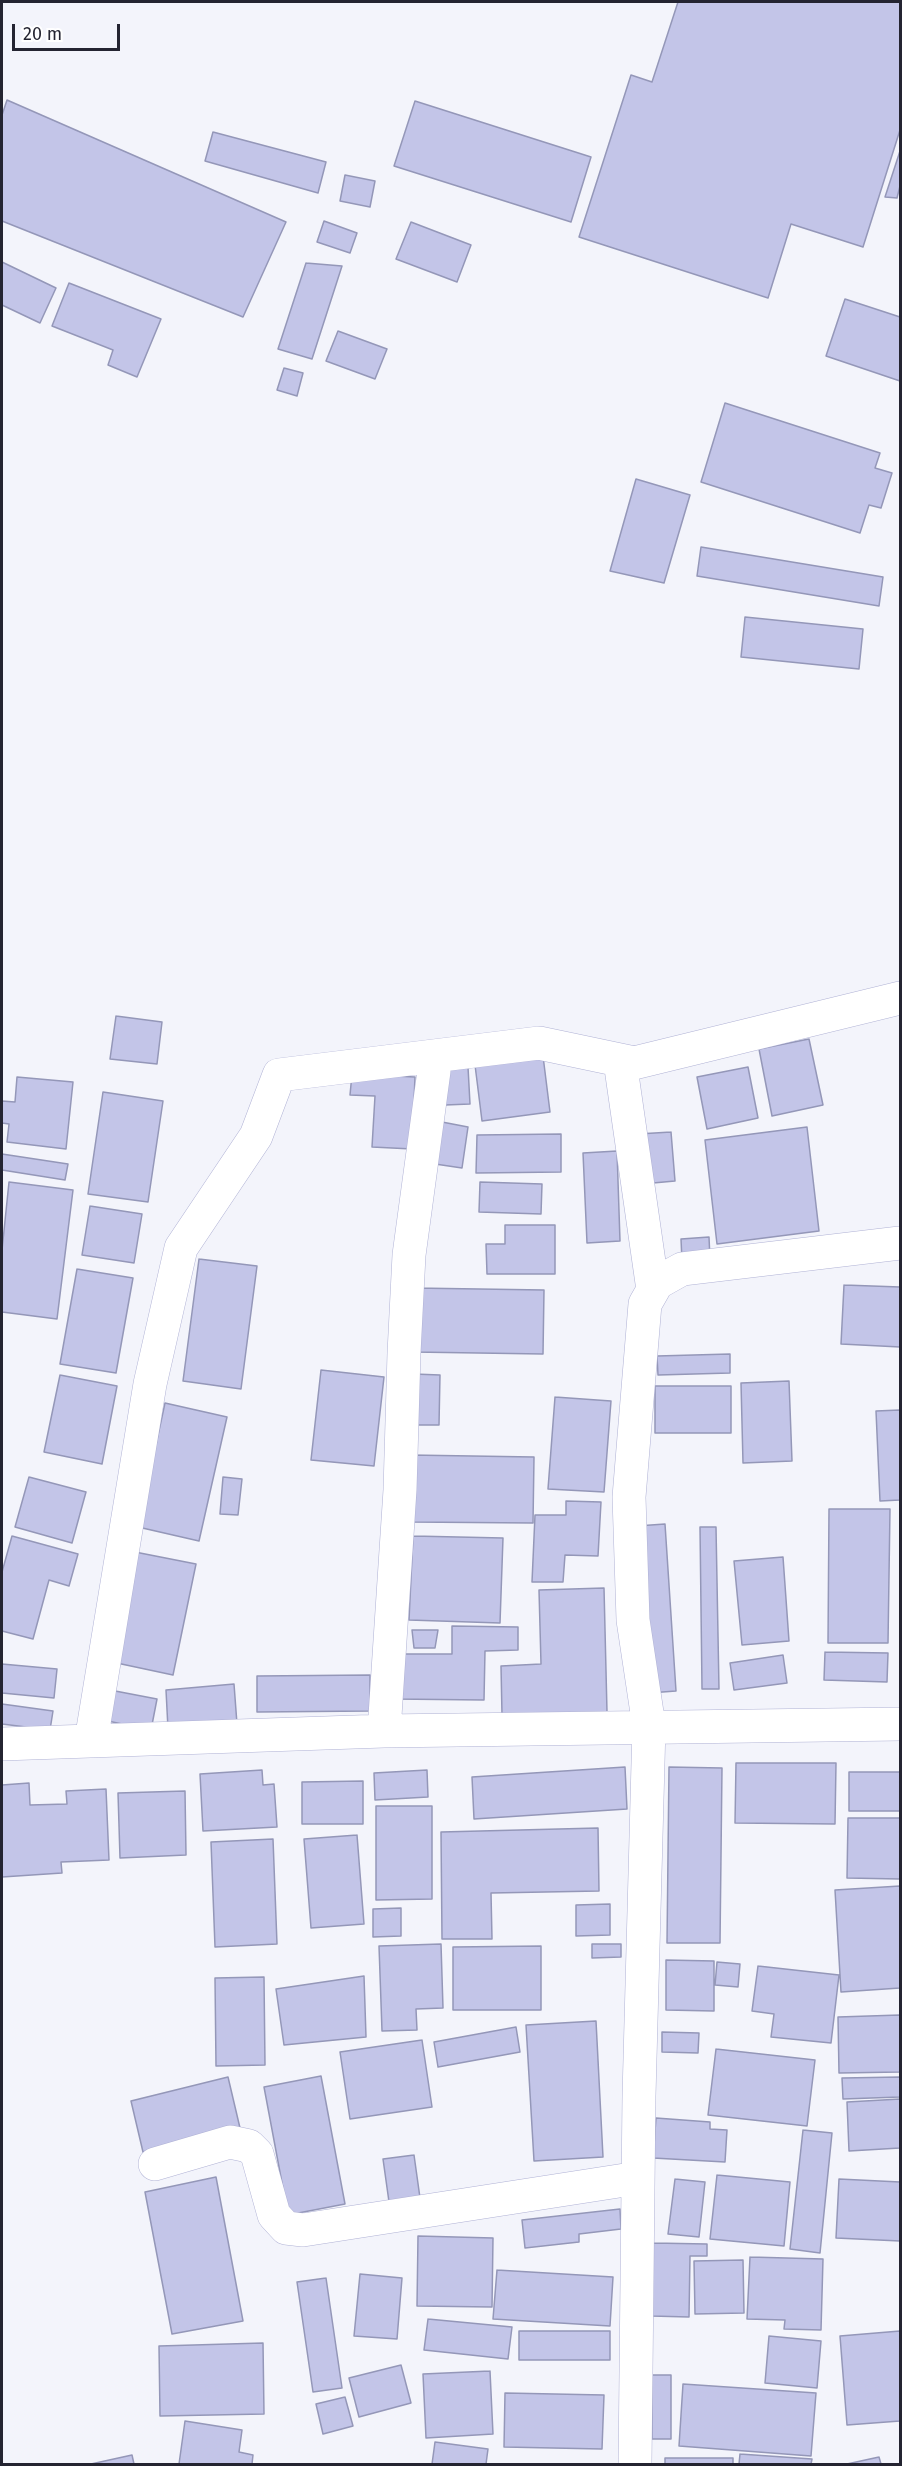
<!DOCTYPE html>
<style>
body{margin:0}
#map{position:relative;width:902px;height:2466px;overflow:hidden;background:#f3f4fb;font-family:"Fira Sans",sans-serif}
canvas{display:block}
.frame{position:absolute;inset:0;border:3px solid #242431;pointer-events:none}
.scale{position:absolute;left:12px;top:24px;width:108px;height:27px;box-sizing:border-box;border:3px solid #242431;border-top:0;padding-left:8px;font-size:18px;line-height:21px;white-space:nowrap;color:#242431;-webkit-text-stroke:4px #fff;paint-order:stroke}
</style>
<div id="map">
<canvas width="902" height="2466"></canvas>
<div class="frame"></div>
<div class="scale">20 m</div>
</div>
<script>
const c = document.querySelector('canvas').getContext('2d');
c.lineJoin = 'round';
function fillPath(path, color) { c.fillStyle = color; c.fill(path, 'evenodd'); }
const shape = rows => new Path2D(rows.map(r => 'M' + r).join(''));
function trace(path, color, width, dash) { c.strokeStyle = color; c.lineWidth = width; c.lineCap = dash ? 'butt' : 'round'; c.setLineDash(dash || []); c.stroke(path); }
const building = shape([
 [678,2,900,2,900,130,863,247,791,224,768,298,579,237,631,75,652,82,678,2],
 [7,100,286,222,243,317,2,221,2,115,7,100],
 [415,101,591,157,571,222,394,166,415,101],
 [213,132,326,162,318,193,205,161,213,132],
 [900,151,900,186,897,198,885,197,900,151],
 [345,175,375,181,370,207,340,201,345,175],
 [324,221,357,233,350,253,317,242,324,221],
 [411,222,471,245,457,282,396,259,411,222],
 [2,262,56,288,40,323,2,305,2,262],
 [306,263,342,266,312,359,278,349,306,263],
 [69,283,161,319,137,377,108,365,113,350,52,326,69,283],
 [845,299,900,317,900,381,826,356,845,299],
 [338,331,387,349,375,379,326,361,338,331],
 [284,368,303,373,297,396,277,390,284,368],
 [725,403,880,453,875,468,892,473,881,508,869,505,860,533,701,482,725,403],
 [636,479,690,495,664,583,610,571,636,479],
 [701,547,883,577,879,606,697,576,701,547],
 [745,617,863,629,859,669,741,657,745,617],
 [116,1016,162,1022,157,1064,110,1059,116,1016],
 [809,1039,823,1105,772,1116,759,1049,809,1039],
 [543,1056,550,1112,482,1121,475,1065,543,1056],
 [468,1067,470,1104,445,1105,443,1069,468,1067],
 [748,1067,758,1118,707,1129,697,1077,748,1067],
 [352,1074,415,1077,412,1149,372,1147,375,1096,350,1095,352,1074],
 [17,1077,73,1082,66,1149,7,1142,9,1124,2,1123,2,1101,15,1102,17,1077],
 [103,1092,163,1101,148,1202,88,1194,103,1092],
 [442,1122,468,1127,462,1168,435,1164,442,1122],
 [807,1127,819,1231,717,1244,705,1140,807,1127],
 [671,1132,675,1181,642,1184,638,1134,671,1132],
 [561,1134,561,1172,476,1173,477,1135,561,1134],
 [617,1151,620,1241,587,1243,583,1153,617,1151],
 [2,1154,68,1164,65,1180,2,1170,2,1154],
 [9,1182,73,1190,57,1319,2,1312,2,1250,9,1182],
 [480,1182,542,1184,541,1214,479,1212,480,1182],
 [90,1206,142,1214,134,1263,82,1255,90,1206],
 [505,1225,555,1225,555,1274,487,1274,486,1244,505,1244,505,1225],
 [709,1237,710,1259,682,1261,681,1239,709,1237],
 [199,1259,257,1266,241,1389,183,1381,199,1259],
 [77,1269,133,1278,116,1373,60,1364,77,1269],
 [844,1285,900,1287,900,1347,841,1344,844,1285],
 [414,1288,544,1290,543,1354,413,1352,414,1288],
 [730,1354,730,1373,658,1375,657,1356,730,1354],
 [321,1370,384,1377,374,1466,311,1460,321,1370],
 [414,1374,440,1375,439,1425,413,1425,414,1374],
 [60,1375,117,1386,102,1464,44,1452,60,1375],
 [789,1381,792,1461,743,1463,741,1383,789,1381],
 [655,1386,731,1386,731,1433,655,1433,655,1386],
 [555,1397,611,1401,604,1492,548,1489,555,1397],
 [165,1403,227,1417,199,1541,138,1527,165,1403],
 [900,1410,900,1500,880,1501,876,1411,900,1410],
 [410,1455,534,1457,533,1523,410,1522,410,1455],
 [29,1477,86,1492,72,1543,15,1527,29,1477],
 [223,1477,242,1479,238,1515,220,1514,223,1477],
 [566,1501,601,1502,598,1556,565,1555,563,1582,532,1582,535,1515,566,1515,566,1501],
 [829,1509,890,1509,888,1643,828,1643,829,1509],
 [665,1524,676,1691,649,1693,637,1526,665,1524],
 [700,1527,716,1527,719,1689,702,1689,700,1527],
 [12,1536,78,1554,69,1586,49,1580,33,1639,2,1631,2,1572,12,1536],
 [413,1536,503,1538,500,1623,409,1620,413,1536],
 [135,1552,196,1564,173,1675,112,1662,135,1552],
 [783,1557,789,1641,742,1645,734,1561,783,1557],
 [604,1588,607,1712,502,1715,501,1666,541,1664,539,1590,604,1588],
 [452,1626,518,1627,518,1650,485,1651,484,1700,393,1699,394,1654,452,1654,452,1626],
 [412,1630,438,1630,435,1648,414,1648,412,1630],
 [825,1652,888,1653,887,1682,824,1680,825,1652],
 [783,1655,787,1683,734,1690,730,1663,783,1655],
 [2,1664,57,1669,54,1698,2,1693,2,1664],
 [370,1675,370,1711,257,1712,257,1676,370,1675],
 [234,1684,237,1724,168,1729,166,1690,234,1684],
 [110,1690,157,1699,151,1730,103,1720,110,1690],
 [2,1704,53,1711,50,1730,2,1724,2,1704],
 [736,1763,836,1763,835,1824,735,1823,736,1763],
 [625,1767,627,1809,474,1819,472,1777,625,1767],
 [669,1767,722,1768,720,1943,667,1943,669,1767],
 [262,1770,263,1785,274,1784,277,1827,203,1831,200,1774,262,1770],
 [427,1770,428,1797,375,1800,374,1773,427,1770],
 [849,1772,900,1772,900,1811,849,1811,849,1772],
 [363,1781,363,1824,302,1824,302,1782,363,1781],
 [29,1783,30,1805,67,1804,66,1791,106,1789,109,1860,61,1862,62,1873,2,1877,2,1785,29,1783],
 [185,1791,186,1855,120,1858,118,1793,185,1791],
 [376,1806,432,1806,432,1899,376,1900,376,1806],
 [848,1818,900,1818,900,1879,847,1878,848,1818],
 [598,1828,599,1891,491,1893,492,1939,442,1939,441,1832,598,1828],
 [357,1835,364,1924,311,1928,304,1839,357,1835],
 [273,1839,277,1944,215,1947,211,1842,273,1839],
 [900,1886,900,1988,841,1992,835,1890,900,1886],
 [610,1904,610,1935,576,1936,576,1905,610,1904],
 [401,1908,401,1936,373,1937,373,1909,401,1908],
 [441,1944,443,2008,416,2009,417,2030,382,2031,379,1946,441,1944],
 [592,1944,621,1944,621,1957,592,1958,592,1944],
 [541,1946,541,2010,453,2010,453,1947,541,1946],
 [666,1960,714,1961,714,2011,666,2010,666,1960],
 [717,1962,740,1964,738,1987,715,1985,717,1962],
 [758,1966,839,1975,831,2043,771,2037,774,2014,752,2011,758,1966],
 [364,1976,366,2037,284,2045,276,1989,364,1976],
 [264,1977,265,2065,216,2066,215,1978,264,1977],
 [900,2015,900,2072,839,2073,838,2017,900,2015],
 [596,2021,603,2157,534,2161,526,2025,596,2021],
 [516,2027,520,2052,438,2067,434,2042,516,2027],
 [662,2032,699,2033,698,2053,662,2052,662,2032],
 [422,2040,432,2107,350,2119,340,2052,422,2040],
 [716,2049,815,2060,807,2126,708,2115,716,2049],
 [321,2076,345,2204,288,2215,264,2087,321,2076],
 [228,2077,240,2128,143,2152,131,2101,228,2077],
 [900,2077,900,2097,843,2099,842,2078,900,2077],
 [900,2099,900,2148,849,2151,847,2102,900,2099],
 [656,2118,710,2122,710,2129,727,2130,725,2162,653,2158,656,2118],
 [803,2130,832,2133,820,2253,790,2249,803,2130],
 [414,2155,421,2205,390,2209,383,2159,414,2155],
 [717,2175,790,2182,784,2246,710,2239,717,2175],
 [216,2177,243,2321,172,2334,145,2192,216,2177],
 [675,2179,705,2182,699,2237,668,2234,675,2179],
 [839,2179,900,2182,900,2241,836,2238,839,2179],
 [620,2209,621,2229,579,2234,579,2242,525,2248,522,2220,620,2209],
 [418,2236,493,2238,492,2307,417,2306,418,2236],
 [653,2243,707,2244,707,2256,690,2256,689,2317,651,2316,653,2243],
 [750,2257,823,2259,821,2330,784,2329,785,2320,747,2319,750,2257],
 [743,2260,744,2313,695,2314,694,2261,743,2260],
 [497,2270,613,2277,610,2326,493,2319,497,2270],
 [360,2274,402,2278,397,2339,354,2336,360,2274],
 [326,2278,342,2388,313,2392,297,2282,326,2278],
 [428,2319,512,2327,508,2359,424,2350,428,2319],
 [519,2331,610,2331,610,2360,519,2360,519,2331],
 [900,2331,900,2421,847,2425,840,2336,900,2331],
 [769,2336,821,2341,817,2388,765,2383,769,2336],
 [263,2343,264,2414,160,2416,159,2346,263,2343],
 [401,2365,411,2403,359,2417,349,2378,401,2365],
 [490,2371,493,2434,426,2438,423,2374,490,2371],
 [652,2375,671,2375,671,2439,652,2439,652,2375],
 [683,2384,816,2393,811,2456,679,2446,683,2384],
 [505,2393,604,2395,602,2449,504,2447,505,2393],
 [345,2397,353,2426,323,2434,316,2404,345,2397],
 [185,2421,242,2430,239,2452,253,2455,252,2464,179,2464,185,2421],
 [435,2442,488,2449,486,2464,432,2464,435,2442],
 [740,2454,812,2459,811,2464,739,2464,740,2454],
 [132,2455,134,2464,91,2464,132,2455],
 [879,2457,881,2464,847,2464,879,2457],
 [665,2458,733,2458,733,2464,665,2464,665,2458]
]);
fillPath(building, '#c3c5e8');
trace(building, '#9497b8', 1.5);
const minor = shape([
 [620,1061,653,1290],
 [384,1731,400,1490,404,1353,409,1255,434,1071],
 [91,1741,150,1384,181,1248,256,1136,279,1075,539,1043,634,1063,900,998],
 [2,1744,384,1731,900,1724],
 [155,2164,230,2142,249,2146,257,2154,274,2215,286,2228,303,2230,638,2178],
 [635,2464,639,2096,649,1726,633,1620,629,1497,645,1304,657,1283,682,1269,900,1243]
]);
trace(minor, '#b0b2d5', 34);
trace(minor, '#fff', 33);
</script>
